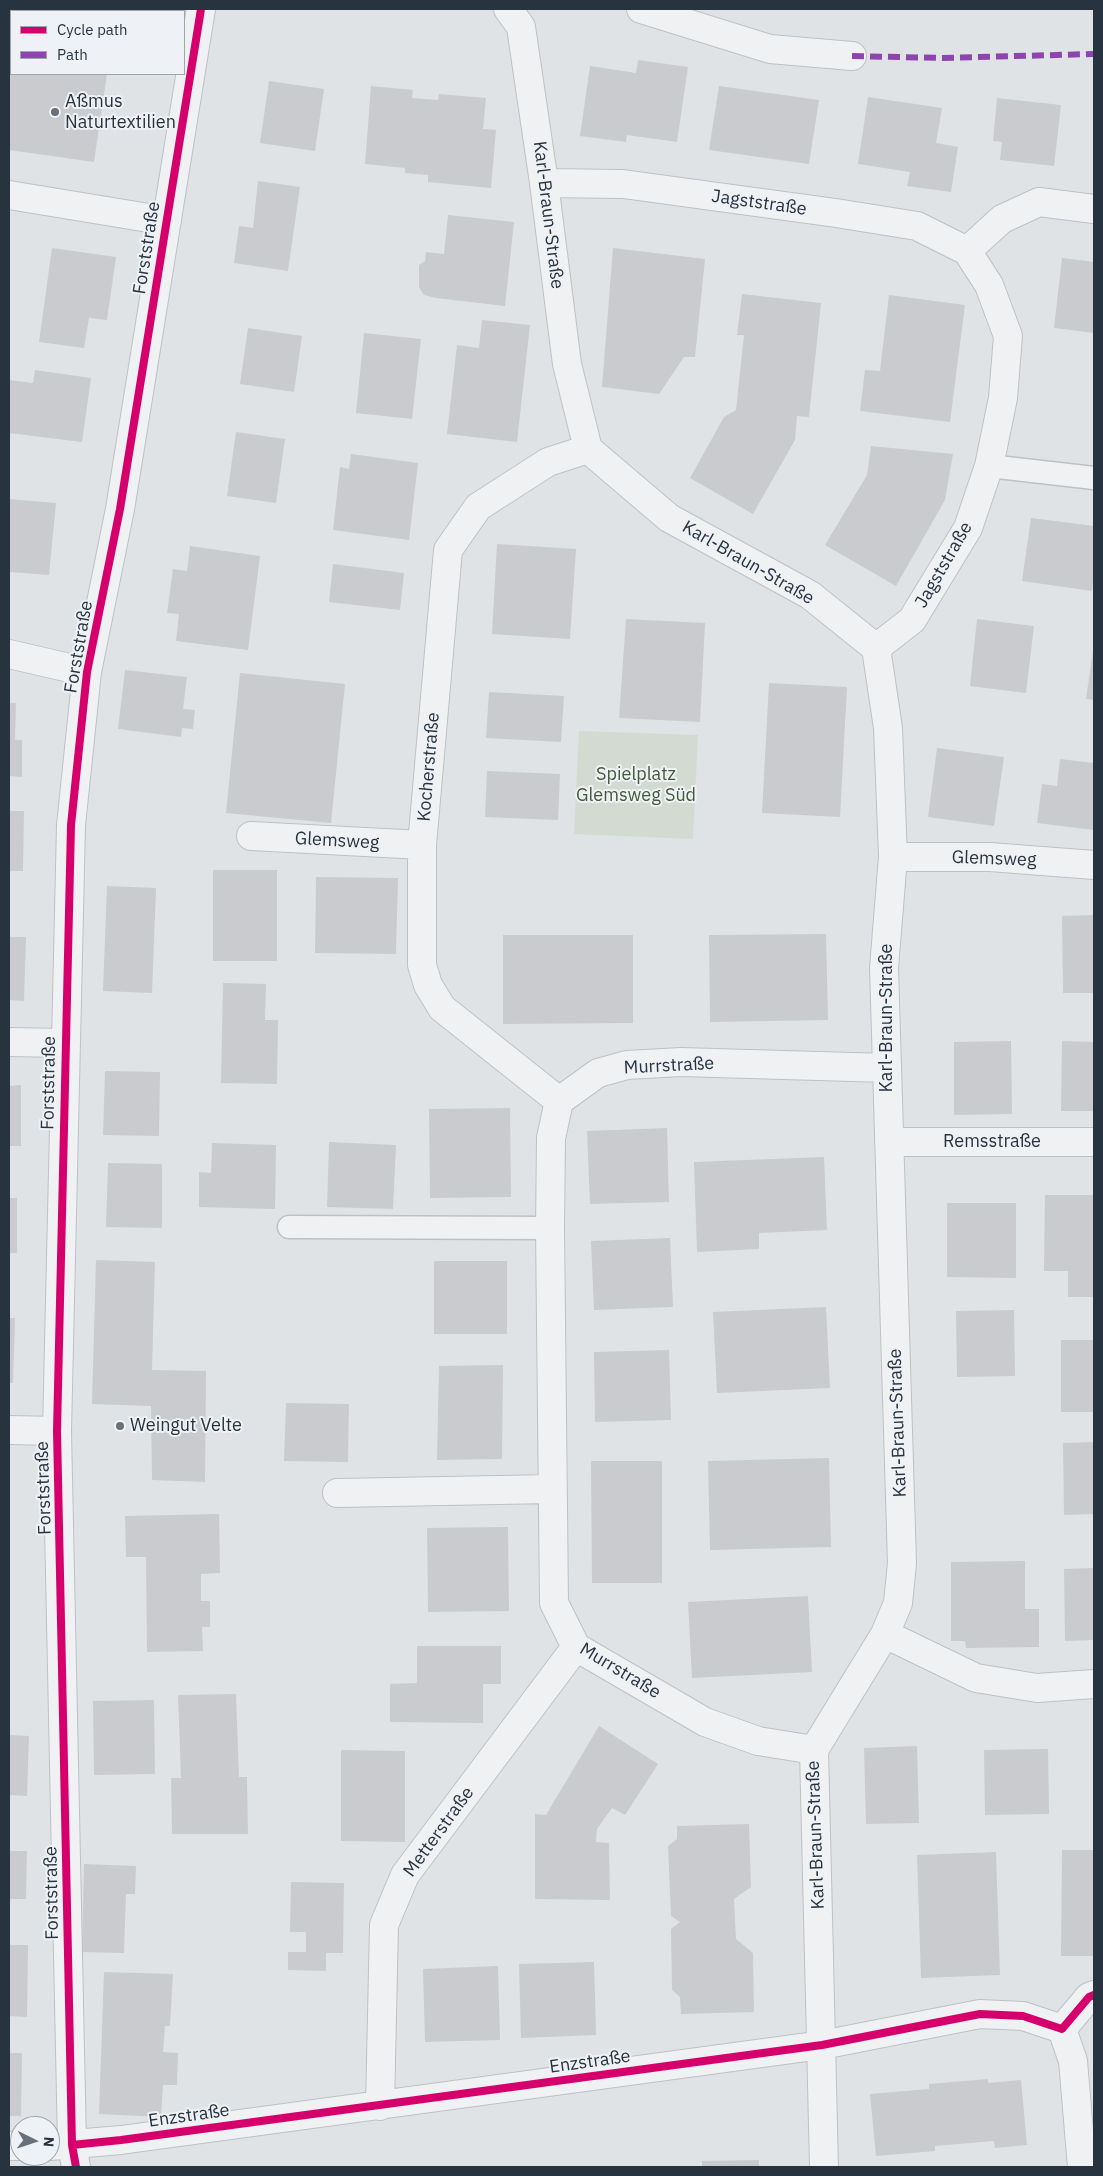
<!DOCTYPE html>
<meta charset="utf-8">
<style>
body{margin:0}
#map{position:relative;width:1103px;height:2176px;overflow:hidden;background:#e0e3e6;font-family:"IBM Plex Sans",sans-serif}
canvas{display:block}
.frame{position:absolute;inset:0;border:10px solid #27333f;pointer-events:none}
.legend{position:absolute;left:10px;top:10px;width:175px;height:65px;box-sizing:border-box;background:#eef2f6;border:1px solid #9ea6ad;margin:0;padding:6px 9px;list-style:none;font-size:15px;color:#27333f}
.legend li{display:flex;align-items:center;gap:10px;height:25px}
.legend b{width:25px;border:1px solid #9ea6ad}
.north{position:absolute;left:10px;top:2116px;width:50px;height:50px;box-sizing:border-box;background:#eef2f6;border:1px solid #9ea6ad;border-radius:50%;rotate:94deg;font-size:14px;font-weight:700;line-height:20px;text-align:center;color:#27333f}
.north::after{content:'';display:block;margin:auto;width:18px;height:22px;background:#687179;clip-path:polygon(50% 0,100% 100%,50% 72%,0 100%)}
</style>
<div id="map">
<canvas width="1103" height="2176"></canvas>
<div class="frame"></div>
<ul class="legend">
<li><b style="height:6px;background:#d6006c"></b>Cycle path</li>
<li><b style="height:6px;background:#8e44ad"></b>Path</li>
</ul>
<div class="north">N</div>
</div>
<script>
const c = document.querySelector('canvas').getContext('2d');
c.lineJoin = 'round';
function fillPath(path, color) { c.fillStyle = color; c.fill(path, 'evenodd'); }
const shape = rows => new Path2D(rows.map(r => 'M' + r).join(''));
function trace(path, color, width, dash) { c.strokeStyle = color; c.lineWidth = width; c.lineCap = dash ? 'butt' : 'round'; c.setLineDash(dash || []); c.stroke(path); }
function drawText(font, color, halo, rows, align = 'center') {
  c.font = font + ' "IBM Plex Sans",sans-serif'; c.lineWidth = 4; c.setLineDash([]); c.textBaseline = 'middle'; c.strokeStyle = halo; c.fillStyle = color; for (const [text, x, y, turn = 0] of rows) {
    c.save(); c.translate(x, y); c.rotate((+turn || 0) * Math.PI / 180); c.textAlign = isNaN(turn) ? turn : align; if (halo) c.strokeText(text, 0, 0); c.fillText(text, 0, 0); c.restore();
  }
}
fillPath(shape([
 [579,731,698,735,693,839,574,834]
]), '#d2dad1');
fillPath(shape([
 [9,57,11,57,11,74,107,74,94,162,9,150],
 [638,60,688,67,677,142,627,135,626,142,580,136,590,66,636,73],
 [269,81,324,89,315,151,260,143],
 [371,86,413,90,412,98,438,100,439,94,486,98,483,129,496,130,491,188,428,182,428,175,405,173,405,168,365,164],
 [719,86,819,100,809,164,709,150],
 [868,97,942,108,936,143,958,147,951,192,907,186,910,172,858,164],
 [997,98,1061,105,1054,166,1000,160,1002,142,993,141],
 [258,181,300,187,288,271,234,263,239,226,253,228],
 [448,215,514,222,505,306,436,298,424,295,419,287,419,265,425,261,426,252,444,254],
 [52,248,116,257,107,320,89,318,84,348,39,342],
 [613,248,705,259,695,357,684,357,659,394,602,387],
 [1062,258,1094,262,1094,333,1054,328],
 [742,294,821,303,809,417,797,416,795,440,753,514,690,478,724,417,736,410,744,335,737,335],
 [889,295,965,305,950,422,860,411,865,370,880,371],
 [482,320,530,325,517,442,447,434,457,345,479,348],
 [248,328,302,336,294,392,240,384],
 [364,333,421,339,412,419,356,413],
 [35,370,91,378,82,442,9,433,9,380,33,383],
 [236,432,285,439,276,503,227,496],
 [871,446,953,454,945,500,896,586,825,545,867,475],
 [351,454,418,463,409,540,333,530,340,467,349,469],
 [9,499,56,503,49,575,10,572,9,575],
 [1031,518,1094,526,1094,574,1092,591,1022,581],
 [497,544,576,549,570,639,492,634],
 [190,546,260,556,248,650,176,641,179,614,167,613,173,569,187,571],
 [333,564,404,573,400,610,329,602],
 [626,619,705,623,700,722,619,718],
 [977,619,1034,626,1026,693,970,686],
 [1093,651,1094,651,1094,700,1086,699],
 [125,670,187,677,183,709,195,710,193,729,182,728,181,737,118,729],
 [240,673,345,684,331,823,226,813],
 [769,683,847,687,840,817,762,813],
 [489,692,564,696,561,742,486,738],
 [9,703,16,703,15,740,22,740,22,777,9,776],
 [937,748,1004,757,994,826,928,817],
 [1060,759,1094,763,1094,830,1037,823,1042,784,1057,786],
 [487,771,560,774,558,820,485,817],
 [9,811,24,811,23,871,9,871],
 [213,870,277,870,277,961,213,961],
 [316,877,398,878,396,954,315,953],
 [107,886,156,888,152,993,103,991],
 [1094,915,1094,993,1063,993,1062,916],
 [826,934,828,1020,710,1022,709,935],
 [503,935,633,935,633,1023,503,1024],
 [9,937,26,937,24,1001,9,1000],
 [223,983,266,984,265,1020,278,1020,277,1084,221,1083],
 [1011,1041,1012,1114,954,1115,954,1042],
 [1062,1041,1094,1042,1094,1111,1061,1111],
 [105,1071,160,1072,159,1136,103,1135],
 [21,1085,21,1146,9,1146,9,1086],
 [510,1108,511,1197,430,1198,429,1109],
 [667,1128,669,1202,590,1204,587,1131],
 [329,1142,396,1145,393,1209,327,1207],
 [212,1143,276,1145,275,1209,199,1207,199,1172,211,1173],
 [824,1157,827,1230,759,1233,759,1249,697,1252,694,1162],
 [108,1163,162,1164,162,1228,106,1227],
 [1045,1195,1094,1195,1094,1297,1068,1297,1068,1271,1044,1271],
 [9,1198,17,1198,17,1253,9,1253],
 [947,1203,1016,1203,1016,1278,947,1277],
 [670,1238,673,1307,594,1310,591,1241],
 [96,1260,155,1262,152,1370,206,1371,205,1482,152,1480,151,1406,92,1404],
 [434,1261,507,1261,507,1334,434,1334],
 [826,1307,830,1388,717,1393,713,1312],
 [1014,1310,1015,1376,957,1377,956,1311],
 [9,1318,15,1318,13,1383,9,1383],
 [1061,1340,1094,1340,1094,1412,1061,1412],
 [669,1350,671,1420,595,1422,594,1352],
 [503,1365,502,1459,437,1460,439,1366],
 [286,1403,349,1404,348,1462,284,1461],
 [1094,1442,1094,1514,1064,1515,1063,1443],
 [829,1458,831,1547,710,1550,708,1461],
 [591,1461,662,1461,662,1583,592,1583],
 [219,1514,220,1573,201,1574,201,1601,210,1601,210,1627,202,1627,203,1651,147,1652,146,1557,126,1557,125,1516],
 [508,1527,509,1611,428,1612,427,1528],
 [1025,1561,1025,1609,1039,1609,1039,1647,966,1648,965,1641,951,1641,951,1562],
 [1094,1568,1094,1640,1065,1641,1064,1569],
 [808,1596,812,1672,692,1678,688,1602],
 [417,1646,501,1646,501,1684,483,1684,483,1723,390,1722,390,1684,417,1683],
 [236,1694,239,1777,247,1777,248,1834,172,1834,171,1778,181,1778,178,1695],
 [154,1700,155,1774,94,1775,93,1701],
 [599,1726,658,1764,625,1815,612,1808,597,1829,596,1842,609,1843,610,1900,535,1899,535,1814,546,1815],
 [9,1735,29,1736,27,1796,9,1795],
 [917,1746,919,1823,866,1824,864,1748],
 [1048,1749,1049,1814,985,1815,984,1750],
 [341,1750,405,1751,405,1842,341,1841],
 [749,1824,751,1887,734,1899,735,1920,736,1939,753,1953,754,2012,681,2014,680,1997,672,1990,671,1929,680,1922,671,1916,668,1846,677,1839,677,1826],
 [1062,1850,1094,1850,1094,1956,1061,1956],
 [9,1851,27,1851,26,1899,9,1899],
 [996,1852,1000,1975,921,1978,917,1855],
 [84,1864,136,1866,135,1894,126,1894,124,1953,82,1952],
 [291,1882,344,1883,343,1953,326,1953,326,1971,288,1970,288,1952,306,1952,306,1932,290,1932],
 [9,1945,28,1945,27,2017,9,2016],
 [594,1962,596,2035,521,2038,519,1964],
 [498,1966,500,2040,425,2042,423,1969],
 [104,1972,173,1974,170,2026,165,2026,163,2052,178,2053,177,2085,163,2085,161,2117,99,2114],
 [9,2053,22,2053,21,2116,9,2116],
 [988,2079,988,2083,1021,2080,1027,2145,995,2148,994,2141,935,2146,935,2151,876,2156,870,2094,929,2089,929,2084],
 [759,2160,759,2167,702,2167,702,2161]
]), '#c9cbce');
const service = shape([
 [989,466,1094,478],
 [289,1227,550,1228]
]);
const minor = shape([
 [508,9,521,27,544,183,567,364,588,449,669,518,810,595,876,648,888,728,893,857,884,968,902,1563,898,1603,885,1634,814,1750,824,2167],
 [641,9,770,49,852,56],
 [544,183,623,184,836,213,917,226,967,251,989,285,1008,336,1003,398,989,466,968,528,912,620,876,648],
 [9,195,167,221],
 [967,251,1002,219,1039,202,1094,209],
 [9,654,87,672],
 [251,836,422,845],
 [893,857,990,857,1094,865],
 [9,1042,64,1043],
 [559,1101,442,1008,428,985,422,965,422,845,448,550,478,507,548,462,588,449],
 [889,1142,1094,1142],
 [9,1430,57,1431],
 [337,1493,552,1489],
 [885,1634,976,1678,1037,1688,1094,1684],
 [814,1750,758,1741,705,1722,576,1647,554,1603,550,1228,551,1138,559,1101,598,1073,627,1065,681,1062,887,1068],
 [1062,2029,1073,2061,1082,2167],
 [1062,2029,1089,1997,1094,1995],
 [380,2106,384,1925,405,1875,576,1647],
 [9,2146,20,2146],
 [50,2146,121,2140,822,2045,980,2014,1023,2016,1062,2029],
 [76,2167,72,2145,57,1431,71,825,87,672,120,509,201,9]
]);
trace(service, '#bec1c4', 25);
trace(minor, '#bec1c4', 30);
trace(service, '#f0f1f2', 22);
trace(minor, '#f0f1f2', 28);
trace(shape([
 [852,56,942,58,1094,54]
]), '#8e44ad', 6, [12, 6]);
trace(shape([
 [72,2145,121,2140,822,2045,980,2014,1023,2016,1062,2029,1089,1997,1094,1995],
 [76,2167,72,2145,57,1431,71,825,87,672,120,509,201,9]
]), '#d6006c', 8);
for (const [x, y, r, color] of [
 [55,112,5,"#687179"],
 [120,1426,5,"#687179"]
]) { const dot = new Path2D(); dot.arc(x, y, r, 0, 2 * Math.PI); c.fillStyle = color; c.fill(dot); trace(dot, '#eef2f6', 2); }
drawText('18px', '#27333f', '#eef2f6', [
 ["Aßmus",65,102],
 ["Naturtextilien",65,123],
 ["Weingut Velte",130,1426]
], 'left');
drawText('18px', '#27333f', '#eef2f6', [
 ["Jagststraße",759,203,8],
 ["Karl-Braun-Straße",548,215,83],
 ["Forststraße",147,248,-81],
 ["Karl-Braun-Straße",748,563,30],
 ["Jagststraße",944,565,-60],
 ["Forststraße",79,647,-80],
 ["Kocherstraße",429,767,-85],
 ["Glemsweg",337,841,3],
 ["Glemsweg",994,859,2],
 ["Karl-Braun-Straße",887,1018,-90],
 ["Murrstraße",669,1066,-3],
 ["Forststraße",49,1083,-89],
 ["Remsstraße",992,1142],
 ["Karl-Braun-Straße",898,1423,-92],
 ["Forststraße",44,1488,-92],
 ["Murrstraße",620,1671,31],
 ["Metterstraße",439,1832,-54],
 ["Karl-Braun-Straße",816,1835,-92],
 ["Forststraße",52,1893,-91],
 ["Enzstraße",590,2062,-8],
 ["Enzstraße",189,2116,-8]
]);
drawText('18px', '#415b35', '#eef2f6', [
 ["Spielplatz",636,775],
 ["Glemsweg Süd",636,796]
]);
</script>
